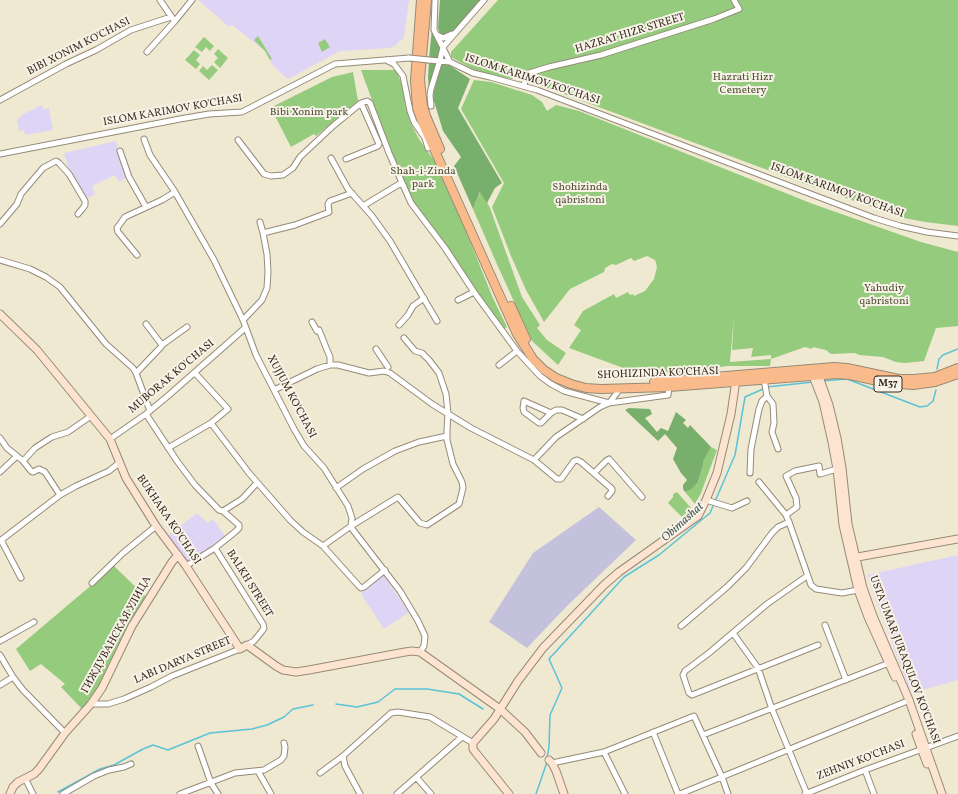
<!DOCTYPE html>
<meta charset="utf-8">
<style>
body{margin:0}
canvas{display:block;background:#f0e9d1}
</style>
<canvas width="958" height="794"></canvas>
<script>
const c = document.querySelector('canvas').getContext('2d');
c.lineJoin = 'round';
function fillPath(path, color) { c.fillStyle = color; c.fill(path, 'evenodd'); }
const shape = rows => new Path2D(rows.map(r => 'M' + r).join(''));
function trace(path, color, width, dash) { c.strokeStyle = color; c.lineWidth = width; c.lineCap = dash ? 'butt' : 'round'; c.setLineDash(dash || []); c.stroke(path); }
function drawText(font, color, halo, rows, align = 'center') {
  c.font = font + ' Vollkorn,serif'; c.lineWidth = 4; c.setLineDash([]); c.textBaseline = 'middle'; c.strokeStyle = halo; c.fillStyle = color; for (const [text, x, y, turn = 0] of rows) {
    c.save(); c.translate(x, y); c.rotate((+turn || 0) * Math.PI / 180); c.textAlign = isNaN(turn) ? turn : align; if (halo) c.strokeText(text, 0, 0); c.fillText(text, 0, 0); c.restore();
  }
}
fillPath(shape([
 [198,0,409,0,404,37,395,46,389,48,340,51,288,79,274,67,265,51,232,25,229,27],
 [41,105,44,109,49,108,53,130,25,135,24,130,19,131,17,120,22,115],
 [116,141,126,178,119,182,115,175,92,186,95,194,85,200,69,170,64,153],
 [197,513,208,523,213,519,225,536,185,565,165,538],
 [958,555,958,680,923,690,920,685,909,689,867,575],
 [383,575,409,612,384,629,361,594,369,584]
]), '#ded5f6');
fillPath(shape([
 [599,507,636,540,566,607,527,648,489,622,533,553]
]), '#c3c1dc');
fillPath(shape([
 [498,0,958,0,958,226,925,222,904,218,805,184,537,84,524,73,512,79,478,72,451,57,451,52],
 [258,36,272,59,270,60,265,51,254,40],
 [204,37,214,46,210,51,206,47,202,52,195,47],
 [325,39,330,47,322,52,318,43],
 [218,49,228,58,220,68,214,62,218,58,214,54],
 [194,50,200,55,196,60,200,64,196,69,185,60],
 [212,65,218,70,209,80,199,71,203,66,207,70],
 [361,70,396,70,403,87,405,105,410,122,419,139,436,163,460,216,492,296,507,327,502,330,415,205,392,155],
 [353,72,358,101,316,136,314,134,291,147,275,116,278,114,274,106,332,77],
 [474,80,491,82,532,95,542,102,547,111,556,105,579,111,813,204,921,242,958,252,958,326,936,328,924,361,905,363,896,362,883,357,859,355,855,353,831,354,826,350,813,347,812,349,805,347,771,359,770,366,727,366,678,374,660,371,659,375,629,370,569,348,581,330,574,325,583,311,614,294,616,298,628,292,630,295,633,294,634,296,645,291,654,279,657,267,656,263,655,260,647,256,634,261,631,258,616,265,612,264,605,268,604,272,570,289,544,322,526,290,511,256,492,207,504,183,461,109],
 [734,315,732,350,753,348,751,357,771,355,771,359,730,362],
 [481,191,490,208,522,297,540,325,537,328,547,340,566,353,558,365,532,341,496,262,473,209],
 [711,447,717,450,701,493,695,504,685,492,698,482,703,465,702,461],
 [677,492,691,508,683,518,668,503,673,497,673,494],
 [114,566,147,598,97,689,82,709,61,687,65,684,41,664,30,671,16,649]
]), '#95cb7d');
fillPath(shape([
 [440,0,480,0,453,32,445,36,440,34,438,28],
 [432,29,436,40,441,50,439,59,429,58],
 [429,62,438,63,429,92,428,77],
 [446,63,470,79,458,108,502,183,495,188,487,203,480,192,473,209,454,166,461,157,443,131,433,98,434,91,441,65],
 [629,408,650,409,652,414,645,418,657,432,661,428,668,431,676,412,686,420,683,423,688,428,690,425,711,447,703,461,703,465,698,482,691,489,685,492,683,489,683,485,687,480,681,473,673,459,677,448,665,434,658,441,625,410]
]), '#78af6c');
trace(shape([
 [937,369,939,359,943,355,958,349],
 [822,381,847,379,920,407,927,406,933,401,936,390],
 [767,387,813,382],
 [336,704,357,707,378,702,395,689,427,689,459,694,483,709],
 [547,758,549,747,550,715,562,688,549,659,624,577,659,555,710,513,735,455,745,397,763,389],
 [58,792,100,769,114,765,143,749,153,745,168,750,210,733,252,729,267,725,284,717,293,709,313,705],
 [536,794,547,762]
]), '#5bc3d7', 1.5);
const street = shape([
 [160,0,173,19],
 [435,0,434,30,450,62],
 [437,35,443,38,452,34],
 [147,52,175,21,192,0],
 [386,60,394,64,403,76,410,111,414,122,425,138,428,148],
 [429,60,450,62,473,73,490,77,537,90,874,218,900,226,927,232,958,236],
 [524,86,526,74,549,67,601,55,714,19,739,9,734,0],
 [0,100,66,64,96,50,131,30,171,17],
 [431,106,430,95,431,89,440,60,443,47,484,0],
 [144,139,150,155,175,192,214,260,243,320,256,355,294,429,304,446,324,468,348,506,352,518,351,526,353,530,400,591,418,621,425,636,424,646,420,652],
 [238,140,264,174,271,176,283,175,293,168,300,157,333,126,361,103,367,101,370,103,389,153,411,203,445,248,474,292,517,351,540,376,551,384,564,391,609,403,668,395,669,387],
 [120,151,129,177,146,207],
 [0,154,180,119,209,114,242,112,335,64,409,58],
 [331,158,348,189,372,216,390,241,437,321],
 [346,159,378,146,379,144,361,103],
 [363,206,401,183],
 [260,222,263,233,295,225,327,213,329,212,328,204,330,201,352,193],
 [0,224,17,204,21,194,43,168,56,161,59,163,69,174,85,201,85,205,83,208,78,214],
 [137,255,118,232,117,228,125,217,162,200,175,192],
 [0,260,30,269,46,277,60,287,106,344,133,368,136,373,150,411],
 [458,300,474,292],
 [243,320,262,300,267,288,268,272,267,254,263,233],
 [312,322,317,331,319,330,325,345,330,357,330,365],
 [399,325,408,315,413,306,424,298],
 [162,345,187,327],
 [376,349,388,367],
 [499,365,517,351],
 [136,373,161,347,162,345,146,324],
 [274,390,317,369,330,365,338,365,369,373,384,371,390,373,432,404,471,428,534,460,557,479,561,479,574,461,577,460,581,462,612,489,612,491,608,496],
 [767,396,773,404,774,423,772,432,778,449],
 [551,413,524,401,523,408,524,412,539,423,541,423,551,413,556,410,562,410,583,419],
 [146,414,177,461,195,485,219,510,223,511,239,525,239,528,235,532,215,548,186,566],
 [211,423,249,473,290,520,303,532,323,546,358,585,361,588,364,587,385,570],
 [0,438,7,448,23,461,31,471,33,472,39,469,45,472,60,495],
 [110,439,146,414,169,395,245,328],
 [168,448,211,423,228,409,195,373],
 [534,460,556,437,600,407,609,403,617,393,619,388],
 [23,461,35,448,52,437,68,432,91,416],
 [0,472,17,456],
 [594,473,606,461,609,459,642,497],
 [750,473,751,449,759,409,762,401,767,396,764,379],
 [759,482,786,515,789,522,811,585,816,589,842,593,858,590],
 [336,488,363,469,395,451,419,442,447,436],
 [706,500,732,508,747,501],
 [223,511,242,499,257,483],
 [786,515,797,507,796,498,786,476,795,471,819,466,820,474,837,469],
 [1,540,21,578],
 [0,541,60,495,76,486,109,471,119,463],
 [323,546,351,526,398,497,420,523,427,525,459,504,463,488,462,482,453,464,447,440,447,429,448,413,446,394,439,373,429,360,422,353,415,351,404,338],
 [215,548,263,624,264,628,262,631,254,641,247,645],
 [807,576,767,604,709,653,685,671,683,675,689,693,692,695,818,645],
 [92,583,123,553,156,526],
 [825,625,846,680],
 [681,626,727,587,746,568,772,533,778,527,789,522],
 [733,633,758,668,772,709,807,794],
 [0,641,34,622],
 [0,655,13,677,23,690,65,733],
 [0,685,13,677],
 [91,704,108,704,124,699,151,687,172,676,240,649],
 [653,732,678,794],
 [703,735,889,663],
 [198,746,211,783,218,794],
 [604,752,625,794],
 [343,756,345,766,360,794],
 [552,763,604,752,694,716,722,777,728,794],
 [865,770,874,794],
 [258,771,271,794],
 [320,773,343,756,391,713,398,712,430,717,473,743],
 [416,777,431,794],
 [25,778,33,794],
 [63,794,94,776,109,770,124,767,131,764],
 [180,794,235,773,264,770,281,760,284,756,285,747,284,743],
 [397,794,462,737],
 [680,794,905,702],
 [805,794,865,770,958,736]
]);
const secondary = shape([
 [0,314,37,350,110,439,126,478,156,526,186,566,240,649,247,645,276,666,283,670,296,672,309,670,405,652,412,651,420,652,500,709,525,732,541,753],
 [811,371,823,402,832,442,837,469,843,525,858,590,868,617,895,677],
 [817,371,829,405,837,438,842,468,848,524,863,588,873,616,909,700,942,794],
 [852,558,958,539],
 [916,734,927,764],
 [549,760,552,763,556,771,564,794],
 [10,794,13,787,18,782,34,774,39,769,65,733,91,704,102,688,132,626,172,562,178,555],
 [509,794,476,753,473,749,473,743,494,719,518,681,543,648,604,585,619,572,698,516,706,500,717,473,731,414,735,387,735,378]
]);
const primary = shape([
 [421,0,415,80,417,108,422,122,517,334,533,359,544,370,556,378,571,384,586,388,601,389,669,387,837,374,850,375,887,383,913,385,935,382,958,374],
 [427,0,420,79,421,90,423,106,426,116,440,149],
 [511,306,526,339],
 [654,382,834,367,847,368,899,379,914,379,935,377,958,368]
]);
trace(street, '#968a78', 7);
trace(secondary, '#968a78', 9);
trace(primary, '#968a78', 10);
trace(street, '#fff', 5);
trace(secondary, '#fde4d1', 7);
trace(primary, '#fabb8c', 8);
const streetBridge = shape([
 [409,58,429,60]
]);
trace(streetBridge, '#968a78', 7, []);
trace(streetBridge, '#fff', 5);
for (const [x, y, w] of [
 [888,384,28]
]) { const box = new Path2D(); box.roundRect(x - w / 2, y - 8, w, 16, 3); c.fillStyle = '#f7f3e8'; c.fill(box); trace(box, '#3b2a1e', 1); }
drawText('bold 10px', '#3b2a1e', null, [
 ["M37",888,384]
]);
drawText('11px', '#3b2a1e', '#f7f3e8', [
 ["HAZRAT HIZR STREET",630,34,-17],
 ["BIBI XONIM KO'CHASI",79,47,-27],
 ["ISLOM KARIMOV KO'CHASI",532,80,18],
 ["ISLOM KARIMOV KO'CHASI",173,111,-10],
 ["ISLOM KARIMOV KO'CHASI",837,191,20],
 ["SHOHIZINDA KO'CHASI",658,374,-2],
 ["MUBORAK KO'CHASI",172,377,-40],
 ["XUJJUM KO'CHASI",291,397,62],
 ["BUKHARA KO'CHASI",168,520,56],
 ["BALKH STREET",249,584,58],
 ["ГИЖДУВАНСКАЯ УЛИЦА",117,635,-61],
 ["USTA UMAR JURAQULOV KO'CHASI",904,660,69],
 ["LABI DARYA STREET",183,661,-23],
 ["ZEHNIY KO'CHASI",861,761,-21]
]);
drawText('11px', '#525236', '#f7f3e8', [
 ["Hazrati Hizr",743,78],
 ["Cemetery",743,91],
 ["Bibi Xonim park",309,113],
 ["Shah-i-Zinda",423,172],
 ["park",423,185],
 ["Shohizinda",580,188],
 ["qabristoni",580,201],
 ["Yahudiy",884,289],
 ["qabristoni",884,302]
]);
drawText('italic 12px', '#455856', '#f7f3e8', [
 ["Obimashat",683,523,-42]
]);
</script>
